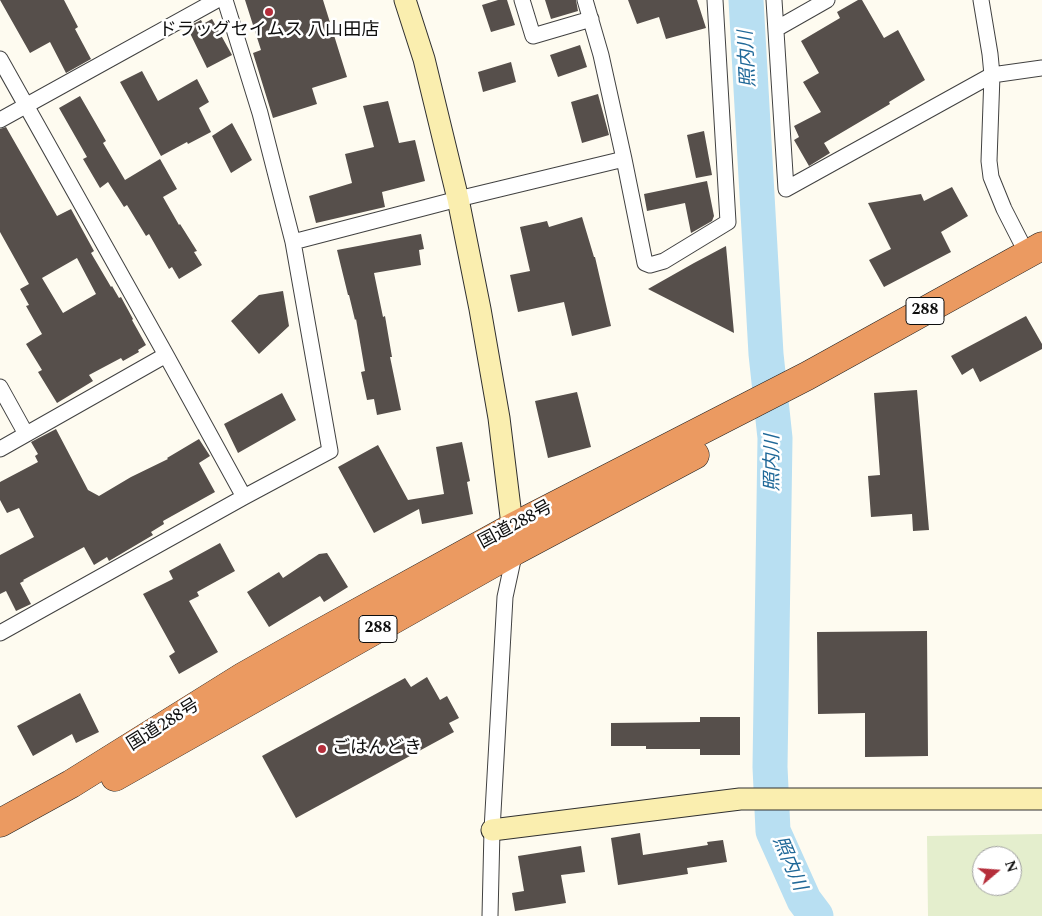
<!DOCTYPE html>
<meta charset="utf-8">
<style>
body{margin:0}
#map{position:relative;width:1042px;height:916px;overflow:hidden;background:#fefbf0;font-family:Spectral,serif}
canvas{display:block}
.north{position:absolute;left:972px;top:846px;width:50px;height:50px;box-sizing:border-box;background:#fff;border:1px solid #9f9f9f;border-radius:50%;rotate:72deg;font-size:14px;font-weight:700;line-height:20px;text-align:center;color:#0e0e0e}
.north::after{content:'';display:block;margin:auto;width:18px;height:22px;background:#b52e3b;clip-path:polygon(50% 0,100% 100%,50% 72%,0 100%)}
</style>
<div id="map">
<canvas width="1042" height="916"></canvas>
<div class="north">N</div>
</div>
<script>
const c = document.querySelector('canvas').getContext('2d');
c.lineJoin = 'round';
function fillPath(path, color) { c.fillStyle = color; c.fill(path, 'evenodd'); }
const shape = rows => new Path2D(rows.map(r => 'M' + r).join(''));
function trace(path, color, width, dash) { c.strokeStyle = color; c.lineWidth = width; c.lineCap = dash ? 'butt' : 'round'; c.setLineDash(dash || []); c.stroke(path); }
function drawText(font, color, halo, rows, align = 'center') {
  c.font = font + ' Spectral,"Noto Sans JP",serif'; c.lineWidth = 5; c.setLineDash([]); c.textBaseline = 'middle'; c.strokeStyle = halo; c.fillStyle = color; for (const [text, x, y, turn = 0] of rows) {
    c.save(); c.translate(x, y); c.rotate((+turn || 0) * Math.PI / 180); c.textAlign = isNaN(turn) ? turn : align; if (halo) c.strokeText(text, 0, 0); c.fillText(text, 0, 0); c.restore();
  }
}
fillPath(shape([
 [1042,834,1042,916,928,916,927,836],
 [982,856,1012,856,1012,886,982,886]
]), '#e4eecd');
trace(shape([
 [746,0,766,354,775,438,770,767,773,831,804,900,816,916]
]), '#b8dff2', 35);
fillPath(shape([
 [0,0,64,0,78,27,75,29,91,59,66,73,50,42,30,53],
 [245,0,323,0,347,77,312,88,317,104,273,118,253,53,261,50],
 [498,0,507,0,515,25,491,32,482,5],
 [545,0,576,0,578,11,551,19],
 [628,0,697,0,706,28,666,39,659,17,637,24],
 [858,0,862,0,884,38,898,30,925,80,889,102,890,104,824,143,830,153,809,166,794,140,799,137,794,126,821,112,803,82,819,73,801,41,840,18,837,12],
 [212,19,232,55,207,68,187,27,201,20,203,24],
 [580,45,587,67,558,77,550,55],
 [511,62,516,82,483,92,478,72],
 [142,71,158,101,197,79,209,102,199,108,211,132,188,144,187,142,161,156,120,82],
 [598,94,609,135,582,143,571,102],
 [80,96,106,141,103,143,125,180,160,159,177,189,163,197,179,225,180,224,197,251,194,252,202,265,179,279,172,267,169,269,149,234,146,236,127,205,124,207,108,182,100,188,83,159,87,157,59,108],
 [388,101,399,143,415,140,425,181,382,192,385,207,316,223,309,196,352,183,345,154,374,147,363,106],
 [232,123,252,160,231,173,212,136],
 [6,127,57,216,71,209,94,251,91,253,111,287,112,286,119,298,121,297,133,319,132,320,146,345,138,350,139,352,123,361,121,358,89,375,93,381,57,403,38,372,42,370,26,344,42,334,26,306,29,305,20,289,29,284,0,232,0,129],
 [77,258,96,294,63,313,42,278],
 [704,131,712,175,696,178,687,135],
 [707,181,714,216,712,221,691,233,685,203,647,211,644,194],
 [952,187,968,216,941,232,951,252,884,287,869,260,891,249,868,203,921,194,924,201],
 [582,217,594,257,595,257,611,326,572,336,564,302,518,312,510,275,530,271,520,227,547,221,549,227],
 [421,234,424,249,419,250,421,265,374,273,383,317,385,316,392,357,390,357,401,410,377,415,374,399,367,400,361,372,365,371,356,319,355,320,349,295,348,295,337,250],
 [726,246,734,333,648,289,694,263],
 [283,291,289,326,259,354,231,321,259,295],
 [1026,316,1042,344,1042,349,980,382,973,368,962,375,951,356],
 [917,390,929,530,913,531,912,514,871,517,868,476,880,475,874,393],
 [577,392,591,447,548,458,535,401],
 [282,393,296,420,238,453,224,424],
 [56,429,88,490,99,496,131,477,168,459,167,458,199,439,210,456,199,463,215,492,163,521,164,524,151,532,153,535,109,561,107,557,94,565,84,547,23,580,24,581,20,583,31,604,16,611,6,591,0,594,0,555,34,537,19,508,7,513,0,500,0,482,38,462,35,456,38,454,31,442],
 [462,442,470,481,467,482,473,514,422,524,419,509,374,533,338,467,378,445,408,500,444,494,436,447],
 [220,543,235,571,197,592,199,596,189,601,218,652,179,674,169,656,175,652,143,594,173,579,169,571],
 [327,553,348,587,324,602,320,596,269,627,247,592,279,572,283,578,319,554],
 [927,631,928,756,865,757,865,713,818,714,817,632],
 [427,677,440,700,447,696,459,718,449,723,454,732,296,818,262,756,405,678,411,687],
 [80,693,99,732,76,743,72,734,33,756,17,726],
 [700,717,740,717,740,755,700,755,700,749,646,749,646,746,611,746,611,723,700,722],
 [640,833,643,855,708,845,707,842,723,840,727,862,687,868,688,874,618,885,611,838],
 [581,846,585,872,561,875,566,903,515,911,512,893,524,891,518,856]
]), '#564f4b');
const street = shape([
 [522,0,533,36,591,19],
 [585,0,601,55,624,159,644,258,645,263,650,265,664,261,728,222,715,0],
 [774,0,786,189,992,75,1042,68],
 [981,0,990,54,992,75,989,161,991,177,1004,209,1027,254],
 [776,29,827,0],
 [0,59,166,355,244,497],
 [0,120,217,0],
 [293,242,458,199,624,159],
 [0,387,26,434],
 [0,449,166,355],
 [0,633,244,497,330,451,293,242,260,113,225,0],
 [490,916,492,830,505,597,515,551]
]);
const secondary = shape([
 [405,0,424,59,458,199,480,309,499,418,514,541],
 [492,830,740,799,1042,799]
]);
const highway = shape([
 [115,777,515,551,695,455],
 [0,823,71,784,244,676,313,637,513,527,807,376,1042,246]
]);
trace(street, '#414141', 17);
trace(secondary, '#303030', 23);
trace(highway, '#1f1f1f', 29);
trace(street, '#fff', 15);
trace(secondary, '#faeeaf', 21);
trace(highway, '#eb9a61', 28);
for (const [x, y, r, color] of [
 [269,12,5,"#b52e3b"],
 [322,749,5,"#b52e3b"]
]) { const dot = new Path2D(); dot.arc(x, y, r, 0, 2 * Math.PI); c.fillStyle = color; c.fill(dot); trace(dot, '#fff', 2); }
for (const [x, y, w] of [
 [925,311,38],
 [378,629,38]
]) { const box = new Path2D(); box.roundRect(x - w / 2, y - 13.5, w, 27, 4); c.fillStyle = '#fff'; c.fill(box); trace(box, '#0e0e0e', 1); }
drawText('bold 16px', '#0e0e0e', null, [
 ["288",925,311],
 ["288",378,629]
]);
drawText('18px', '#0e0e0e', '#fff', [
 ["ドラッグセイムス 八山田店",269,31],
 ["ごはんどき",332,749,"left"]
]);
drawText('18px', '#0e0e0e', '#fff', [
 ["国道288号",516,526,-28],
 ["国道288号",164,726,-32]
]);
drawText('italic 19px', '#1f6898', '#fff', [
 ["照内川",749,59,-93],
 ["照内川",774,463,-90],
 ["照内川",788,864,67]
]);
</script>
